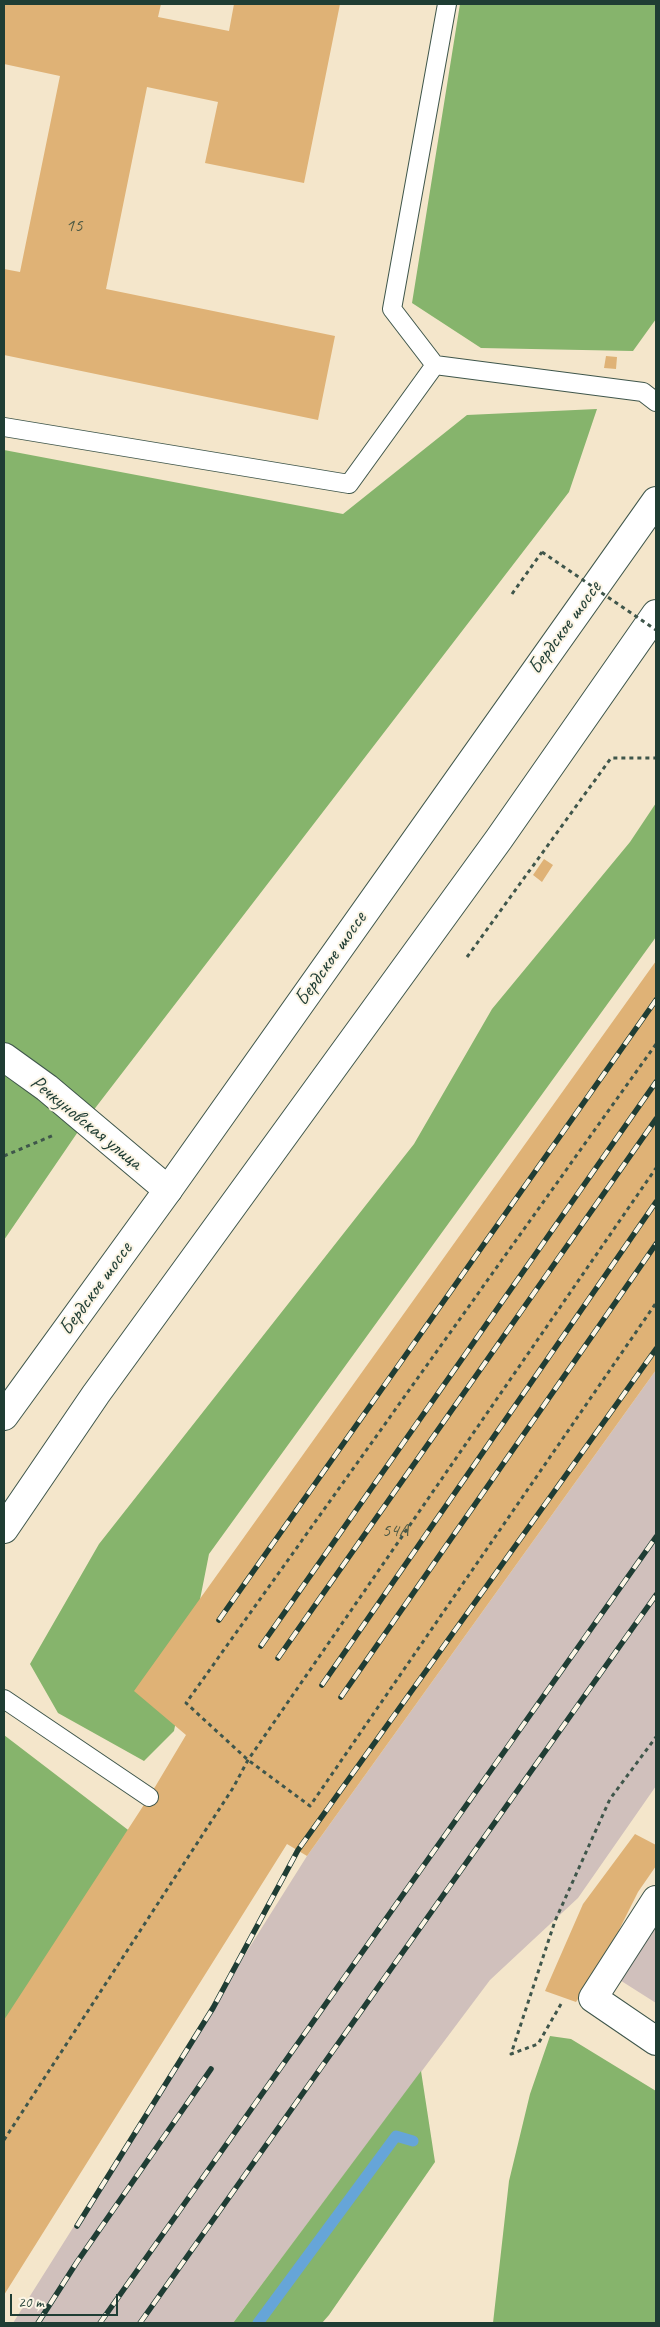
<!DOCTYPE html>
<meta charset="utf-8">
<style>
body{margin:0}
#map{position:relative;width:660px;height:2327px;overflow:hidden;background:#f4e6cb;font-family:Caveat,sans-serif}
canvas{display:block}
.frame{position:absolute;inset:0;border:5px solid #1f3d34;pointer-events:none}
.scale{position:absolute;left:10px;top:2294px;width:108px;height:22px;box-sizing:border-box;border:2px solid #1f3d34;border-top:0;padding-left:6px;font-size:15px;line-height:18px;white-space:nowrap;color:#1f3d34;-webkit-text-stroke:4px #fcf5e5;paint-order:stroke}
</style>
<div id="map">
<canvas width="660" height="2327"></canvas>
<div class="frame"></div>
<div class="scale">20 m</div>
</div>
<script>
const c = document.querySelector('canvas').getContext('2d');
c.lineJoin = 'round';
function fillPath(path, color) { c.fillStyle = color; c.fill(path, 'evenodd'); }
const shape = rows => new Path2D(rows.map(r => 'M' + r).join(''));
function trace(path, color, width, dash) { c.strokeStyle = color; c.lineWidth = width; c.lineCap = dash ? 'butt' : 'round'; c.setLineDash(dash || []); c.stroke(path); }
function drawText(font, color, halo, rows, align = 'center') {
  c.font = font + ' Caveat,sans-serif'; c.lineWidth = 4; c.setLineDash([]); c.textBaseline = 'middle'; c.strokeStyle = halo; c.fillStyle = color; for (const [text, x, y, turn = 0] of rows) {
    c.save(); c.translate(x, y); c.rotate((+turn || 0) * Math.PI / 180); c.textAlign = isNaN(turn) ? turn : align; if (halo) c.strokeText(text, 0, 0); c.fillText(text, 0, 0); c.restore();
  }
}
fillPath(shape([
 [656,1370,656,1786,578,1898,490,1980,233,2323,13,2323,307,1856],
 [656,1917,656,2003,615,1977]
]), '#d0c0bc');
fillPath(shape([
 [460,4,656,4,656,319,633,351,481,348,412,303],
 [597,409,569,492,86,1120,4,1240,4,450,343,514,467,415],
 [656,803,656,937,209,1554,174,1731,144,1761,58,1713,30,1664,99,1544,414,1144,492,1009,630,842],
 [4,1735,153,1849,4,2065],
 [550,2036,571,2039,656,2091,656,2323,493,2323,509,2181,530,2094],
 [421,2071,435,2162,329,2315,322,2323,233,2323]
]), '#86b46c');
trace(shape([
 [258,2323,396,2136,413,2141]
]), '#66a5d8', 11);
fillPath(shape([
 [4,4,161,4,158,17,229,31,234,4,340,4,304,183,205,163,218,102,147,87,106,289,335,336,318,420,4,355,4,269,20,272,60,76,4,64],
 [606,356,617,357,616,369,604,368],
 [544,859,553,865,542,882,533,875],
 [656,961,656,1370,307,1856,287,1844,4,2295,4,2020,149,1797,186,1735,134,1691],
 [635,1834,656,1845,656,1866,638,1892,603,1962,576,2002,545,1991,583,1904]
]), '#dfb276');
const service = shape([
 [435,365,392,309,447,4],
 [4,427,349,484,435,365,643,392,656,402],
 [4,1699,149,1797]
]);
const minor = shape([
 [4,1057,47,1088,168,1190],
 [656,1900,593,1998,656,2041]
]);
const trunk = shape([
 [4,1416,168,1190,656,501],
 [4,1529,96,1394,499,839,656,614]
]);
trace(service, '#3f564b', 20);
trace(minor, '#3f564b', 30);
trace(trunk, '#3f564b', 30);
trace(shape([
 [512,594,542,552],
 [467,957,611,758,656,758],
 [656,1044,186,1703,248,1760,310,1806,656,1303],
 [4,1156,54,1135],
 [561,2004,538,2044,511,2054,555,1921,610,1799,656,1737],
 [4,2140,233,1788,248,1760,656,1168]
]), '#3f564b', 3, [4, 4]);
trace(service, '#fff', 18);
trace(minor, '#fff', 28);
trace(trunk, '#fff', 28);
const rail = shape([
 [219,1620,656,1000],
 [261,1646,656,1082],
 [278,1658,656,1119],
 [322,1685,656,1202],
 [341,1697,656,1244],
 [77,2226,213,2008,298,1850,656,1349],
 [38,2323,77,2262,211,2069],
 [100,2323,656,1537],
 [140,2323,656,1595]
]);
trace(rail, '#1f3d34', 5.5);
trace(rail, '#fcf5e5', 4, [11]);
trace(shape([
 [542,552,656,630]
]), '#3f564b', 3, [4, 4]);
drawText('19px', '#4f5a44', null, [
 ["15",74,226],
 ["54А",395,1531]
]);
drawText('21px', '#1f3d34', '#fcf5e5', [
 ["Бердское шоссе",565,628,-54],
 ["Бердское шоссе",331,959,-55],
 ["Речкуновская улица",86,1123,39],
 ["Бердское шоссе",96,1289,-54]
]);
</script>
